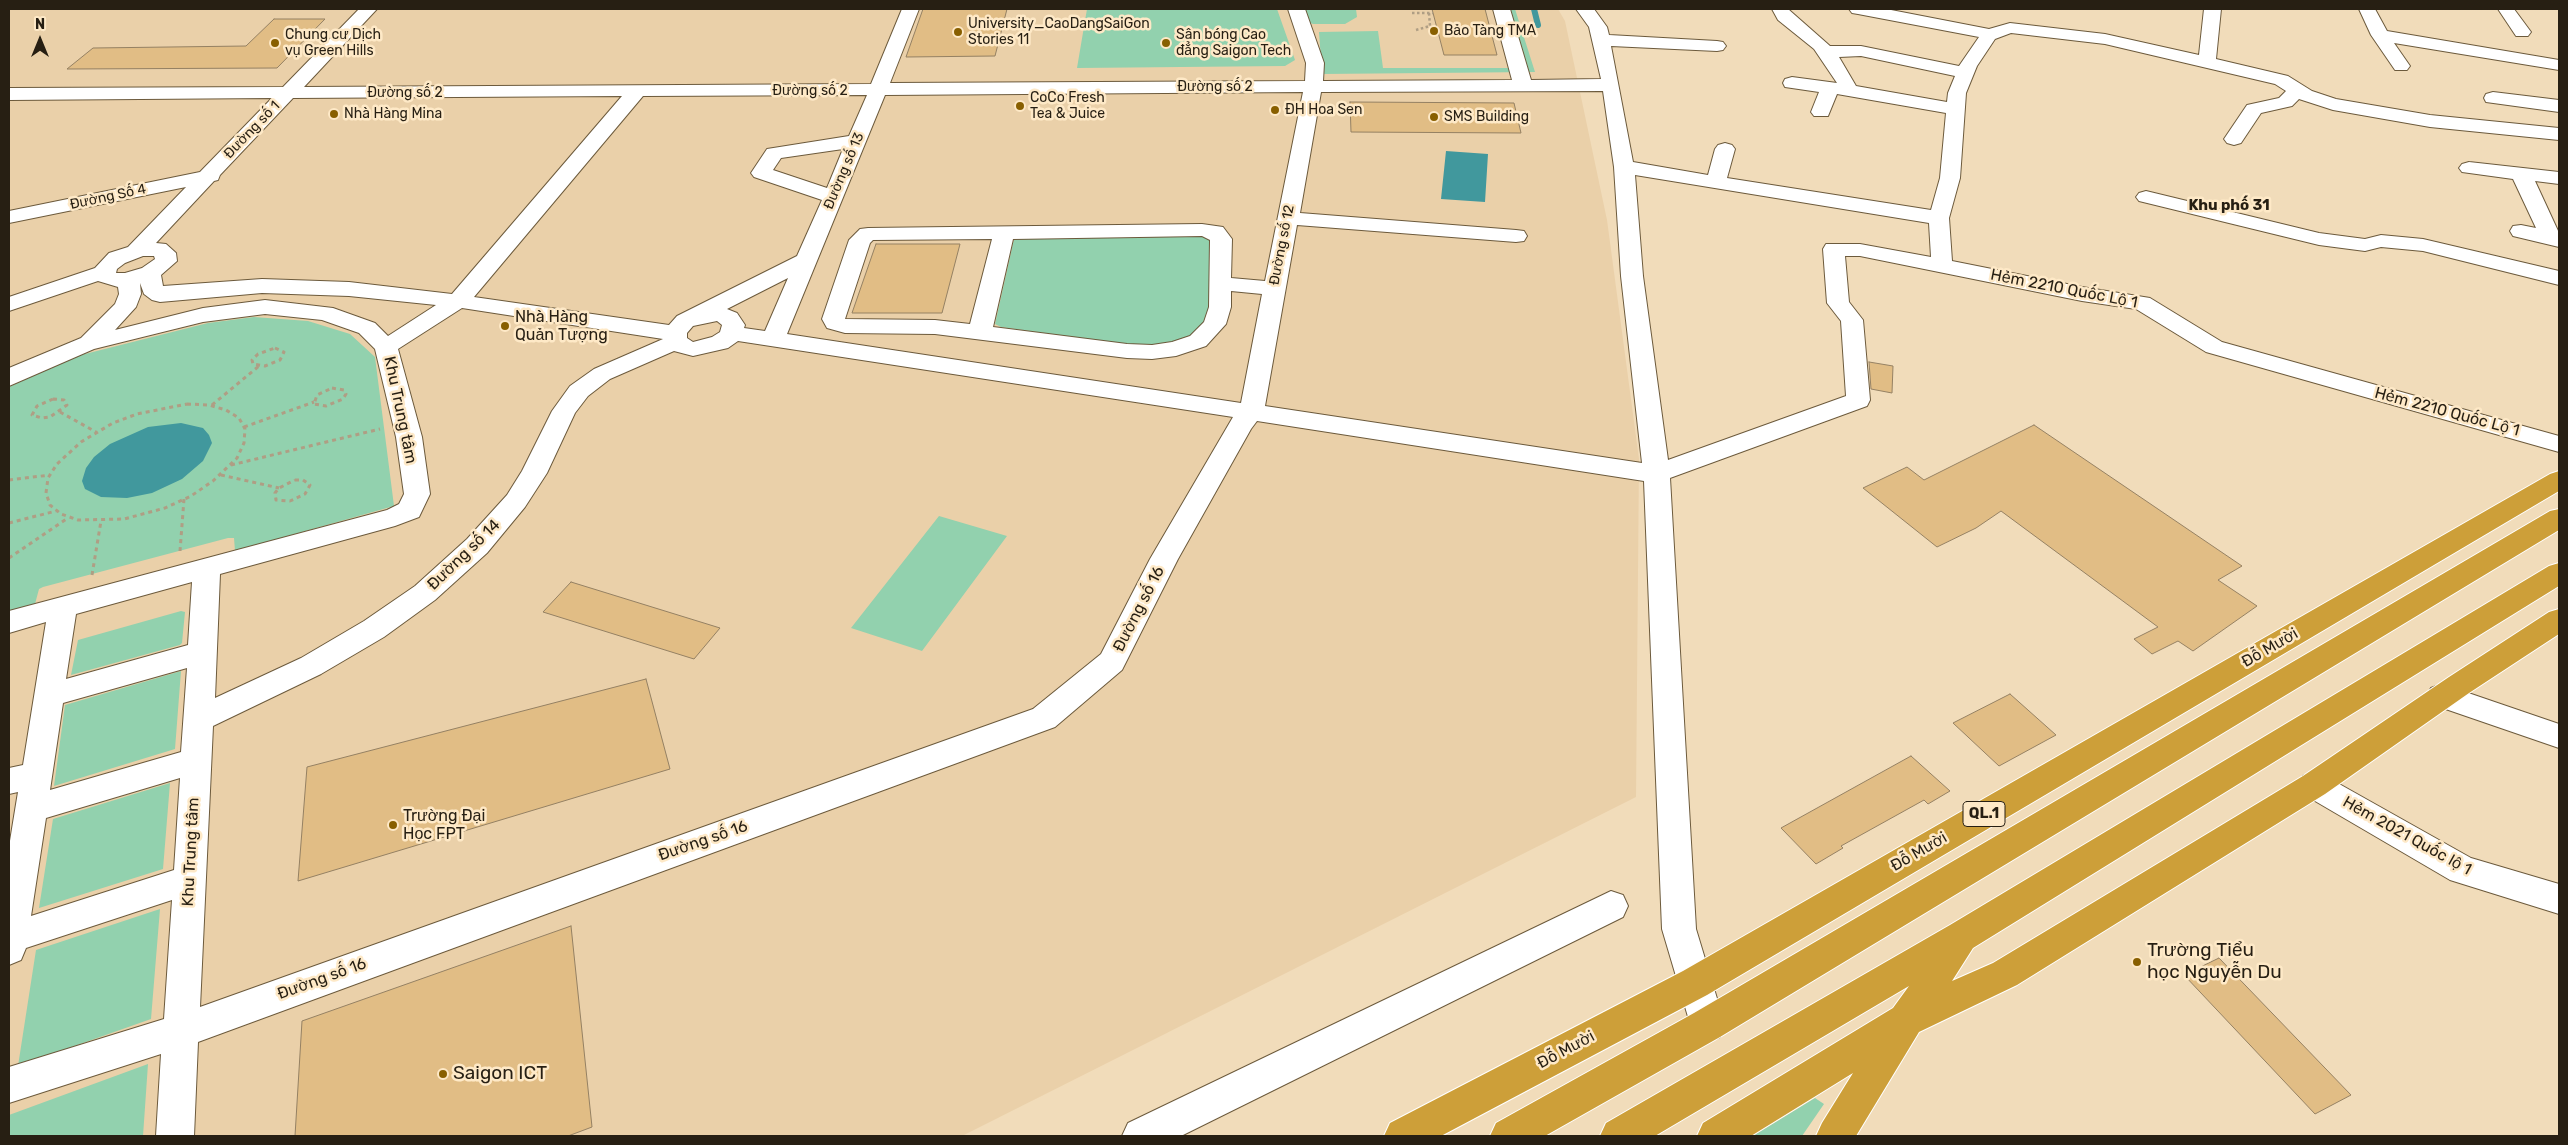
<!DOCTYPE html>
<meta charset="utf-8">
<style>
body{margin:0}
#map{position:relative;width:2568px;height:1145px;overflow:hidden;background:#f1dcba;font-family:Rubik,sans-serif}
canvas{display:block}
.frame{position:absolute;inset:0;border:10px solid #271f13;pointer-events:none}
.north{position:absolute;left:15px;top:15px;width:50px;height:50px;-webkit-text-stroke:4px #fee9c7;paint-order:stroke;rotate:0deg;font-size:14px;font-weight:700;line-height:20px;text-align:center;color:#271f13}
.north::after{content:'';display:block;margin:auto;width:18px;height:22px;background:#271f13;clip-path:polygon(50% 0,100% 100%,50% 72%,0 100%)}
</style>
<div id="map">
<canvas width="2568" height="1145"></canvas>
<div class="frame"></div>
<div class="north">N</div>
</div>
<script>
const c = document.querySelector('canvas').getContext('2d');
c.lineJoin = 'round';
function fillPath(path, color) { c.fillStyle = color; c.fill(path, 'evenodd'); }
const shape = rows => new Path2D(rows.map(r => 'M' + r).join(''));
function trace(path, color, width, dash) { c.strokeStyle = color; c.lineWidth = width; c.lineCap = dash ? 'butt' : 'round'; c.setLineDash(dash || []); c.stroke(path); }
function drawText(font, color, halo, rows, align = 'center') {
  c.font = font + ' Rubik,sans-serif'; c.lineWidth = 5; c.setLineDash([]); c.textBaseline = 'middle'; c.strokeStyle = halo; c.fillStyle = color; for (const [text, x, y, turn = 0] of rows) {
    c.save(); c.translate(x, y); c.rotate((+turn || 0) * Math.PI / 180); c.textAlign = isNaN(turn) ? turn : align; if (halo) c.strokeText(text, 0, 0); c.fillText(text, 0, 0); c.restore();
  }
}
fillPath(shape([
 [9,9,1558,9,1565,21,1607,220,1639,459,1636,797,962,1136,9,1136]
]), '#ead0a9');
fillPath(shape([
 [1087,9,1277,9,1295,60,1285,66,1077,68],
 [1305,9,1356,9,1357,17,1345,24,1313,24,1305,21],
 [1508,9,1515,9,1535,72,1322,74,1319,32,1378,31,1383,68,1524,68],
 [1201,236,1211,241,1210,308,1205,321,1188,339,1158,346,1130,345,1001,327,995,324,1014,239,1022,237],
 [254,317,308,321,350,334,375,357,394,506,235,551,234,538,228,538,43,587,39,589,35,604,9,611,9,387,77,356,208,323],
 [939,516,1007,536,922,651,851,628],
 [181,611,185,612,182,643,180,645,71,675,78,640],
 [181,671,175,749,54,786,65,705],
 [170,783,163,869,39,908,53,819],
 [160,909,151,1019,18,1066,36,950],
 [148,1064,143,1136,9,1136,9,1115],
 [1815,1098,1824,1104,1802,1136,1753,1136]
]), '#92d1ae');
fillPath(shape([
 [1446,151,1488,154,1485,202,1441,199],
 [181,423,203,428,209,435,212,443,203,461,182,479,152,493,127,498,101,497,85,489,82,481,86,468,94,457,110,444,148,427]
]), '#41989d');
trace(shape([
 [1534,9,1538,25]
]), '#41989d', 6);
const building = shape([
 [923,9,1007,9,995,56,906,57,923,9],
 [1432,9,1485,9,1497,55,1444,55,1432,9],
 [274,19,325,19,277,68,67,69,93,48,246,46,274,19],
 [1350,102,1514,103,1521,133,1351,132,1350,102],
 [876,244,960,244,942,313,852,313,876,244],
 [1869,362,1893,366,1892,393,1871,389,1869,362],
 [2034,425,2242,566,2218,580,2257,606,2193,651,2178,641,2152,654,2134,639,2158,627,2001,511,1976,528,1937,547,1863,488,1907,467,1924,480,2034,425],
 [571,582,720,628,694,659,543,612,571,582],
 [646,679,670,769,298,881,307,767,646,679],
 [2010,694,2056,735,1999,766,1953,723,2010,694],
 [1911,756,1950,791,1928,804,1924,800,1841,846,1843,848,1816,864,1781,828,1911,756],
 [571,926,592,1127,568,1136,295,1136,302,1021,571,926],
 [2219,958,2351,1095,2315,1114,2184,975,2219,958]
]);
fillPath(building, '#e1bd85');
trace(building, '#958163', 1);
const minor = shape([
 [359,9,377,9,304,87,871,84,902,9,919,9,890,83,1305,81,1306,63,1288,9,1305,9,1324,63,1323,81,1512,80,1493,9,1510,9,1531,80,1601,79,1589,27,1576,9,1594,9,1607,27,1609,35,1717,41,1723,42,1726,46,1723,50,1717,51,1611,46,1633,162,1708,175,1715,149,1718,145,1725,143,1732,145,1735,149,1727,178,1931,210,1940,178,1946,113,1837,94,1828,116,1814,116,1811,112,1819,92,1785,87,1783,83,1785,79,1792,77,1837,83,1814,49,1778,20,1772,9,1788,9,1830,46,1861,46,1959,66,1979,37,1858,14,1852,13,1849,9,1886,9,1989,29,2010,23,2105,34,2199,55,2204,9,2221,9,2216,59,2288,76,2312,91,2336,99,2430,115,2559,128,2559,140,2430,127,2333,110,2299,99,2292,106,2261,113,2241,143,2234,145,2227,143,2224,139,2247,105,2279,98,2286,91,2275,84,2105,44,2011,33,1995,39,1977,66,1966,93,1960,178,1949,218,1952,261,2082,287,2150,298,2222,342,2559,436,2559,452,2206,352,2136,309,2082,301,1860,256,1845,256,1849,302,1863,320,1870,400,1867,406,1670,478,1696,929,1725,1025,1720,1037,1707,1042,1694,1037,1662,929,1644,481,1257,421,1251,429,1178,559,1122,670,1055,727,198,1042,194,1136,156,1136,161,1054,9,1103,9,1067,164,1019,172,900,26,948,21,960,9,965,9,847,18,792,9,794,9,768,23,765,46,622,9,633,9,611,387,510,399,504,404,494,396,437,375,349,359,333,322,320,265,314,203,322,94,349,9,386,9,368,81,338,115,304,119,294,118,287,98,281,9,311,9,297,95,268,109,253,128,247,186,187,9,223,9,211,200,172,272,98,9,100,9,88,283,87,359,9],
 [1861,56,1955,76,1948,93,1947,102,1856,86,1839,57,1861,56],
 [1603,91,1614,167,1621,276,1642,463,1265,406,1297,225,1516,242,1524,241,1527,236,1524,231,1516,230,1300,213,1321,92,1603,91],
 [1303,92,1265,281,1231,278,1232,239,1223,227,1202,224,868,228,860,229,849,240,822,319,827,328,845,333,935,334,1127,358,1152,359,1176,356,1206,346,1226,324,1231,307,1231,291,1262,294,1241,403,787,334,885,95,1303,92],
 [867,95,849,136,767,149,751,173,754,177,822,200,797,256,677,316,669,325,474,297,643,96,867,95],
 [622,96,452,294,349,282,262,279,163,286,161,275,177,261,176,253,166,244,156,243,214,181,218,180,220,175,293,98,622,96],
 [843,149,827,188,773,170,781,158,843,149],
 [1635,175,1929,223,1931,257,1860,244,1826,244,1823,249,1827,303,1841,321,1846,396,1668,460,1643,276,1635,175],
 [1202,236,1210,240,1209,307,1204,322,1190,336,1172,342,1152,345,1127,344,993,327,1013,239,1202,236],
 [992,239,970,324,935,320,845,319,870,243,873,240,992,239],
 [143,256,154,256,155,259,142,268,125,273,116,273,117,269,125,263,143,256],
 [788,278,765,331,744,328,745,325,737,313,727,309,788,278],
 [140,283,144,294,152,300,160,302,262,293,349,296,436,305,388,336,375,323,333,308,265,300,203,308,115,330,136,307,141,294,140,283],
 [462,308,663,339,594,369,570,386,552,411,522,471,507,495,467,539,415,586,364,621,301,658,215,698,220,574,395,526,419,517,430,494,422,437,398,349,462,308],
 [717,321,722,325,720,332,712,337,693,342,687,338,687,333,693,326,717,321],
 [738,341,1233,417,1150,559,1101,654,1033,709,200,1007,213,726,321,674,384,637,435,600,487,553,525,507,547,473,575,413,588,396,610,379,674,351,693,356,728,348,738,341],
 [192,582,188,645,66,679,76,614,192,582],
 [187,668,181,752,50,790,63,703,187,668],
 [180,778,174,870,31,916,46,818,180,778],
 [2359,9,2375,9,2387,31,2559,60,2559,70,2394,43,2410,66,2407,70,2395,70,2371,35,2359,9],
 [2498,9,2514,9,2531,32,2528,36,2516,36,2498,9],
 [2493,92,2559,100,2559,112,2486,102,2484,98,2486,94,2493,92],
 [2469,162,2559,172,2559,184,2535,181,2559,233,2559,247,2513,236,2510,231,2513,226,2521,225,2536,228,2513,179,2462,172,2459,168,2462,164,2469,162],
 [2146,191,2319,233,2365,239,2381,235,2423,239,2559,271,2559,285,2423,251,2381,247,2365,251,2319,245,2139,201,2136,197,2139,193,2146,191],
 [2442,684,2559,724,2559,748,2431,704,2427,696,2431,688,2442,684],
 [2314,772,2325,776,2471,858,2559,884,2559,914,2450,880,2303,794,2298,785,2303,776,2314,772],
 [1611,891,1623,895,1628,906,1623,917,1181,1136,1122,1136,1128,1123,1611,891]
]);
const highway = shape([
 [2559,471,2559,491,1707,995,1441,1136,1384,1136,1390,1123,1683,971,2550,474,2559,471],
 [2559,509,2559,530,1720,1037,1545,1136,1490,1136,1496,1123,1694,1013,2550,511,2559,509],
 [2559,563,2559,586,1973,948,1952,981,1993,963,2303,776,2449,677,2549,612,2559,609,2559,634,2469,693,2325,794,2017,985,1919,1032,1856,1136,1816,1136,1822,1123,1853,1073,1751,1136,1697,1136,1703,1123,1893,1008,1909,986,1655,1136,1600,1136,1606,1123,1950,925,2549,566,2559,563]
]);
trace(minor, '#6c5a3c', 2);
trace(highway, '#fff', 2);
trace(shape([
 [1412,13,1433,13],
 [1416,30,1430,26,1429,13]
]), '#af9e84', 2.5, [2.5, 2.5]);
trace(shape([
 [275,348,284,352,280,360,265,366,253,364,252,360,258,354,275,348],
 [332,388,344,390,346,394,343,399,326,406,314,404,317,395,332,388],
 [53,399,64,400,67,405,50,417,42,418,32,415,37,406,53,399],
 [187,404,209,405,226,410,239,418,245,429,244,443,237,458,213,481,191,496,165,508,124,519,78,520,61,514,50,505,46,493,48,478,57,464,81,442,113,423,137,414,187,404],
 [212,405,259,366],
 [60,412,96,432],
 [244,427,314,402],
 [231,465,380,429],
 [221,475,279,488],
 [9,480,50,475],
 [295,480,303,480,310,485,305,494,290,501,276,500,275,493,279,488,295,480],
 [9,523,56,511],
 [180,551,184,499],
 [9,558,68,518],
 [92,575,101,521]
]), '#af9e84', 3, [4, 4]);
fillPath(minor, '#fff');
fillPath(highway, '#cd9f39');
for (const [x, y, r, color] of [
 [1434,31,5,"#885f00"],
 [958,32,5,"#885f00"],
 [275,43,5,"#885f00"],
 [1166,43,5,"#885f00"],
 [1020,106,5,"#885f00"],
 [1275,110,5,"#885f00"],
 [334,114,5,"#885f00"],
 [1434,117,5,"#885f00"],
 [505,326,5,"#885f00"],
 [393,825,5,"#885f00"],
 [2137,962,5,"#885f00"],
 [443,1074,5,"#885f00"]
]) { const dot = new Path2D(); dot.arc(x, y, r, 0, 2 * Math.PI); c.fillStyle = color; c.fill(dot); trace(dot, '#fee9c7', 2); }
drawText('14px', '#271f13', '#fee9c7', [
 ["University_CaoDangSaiGon",968,24],
 ["Stories 11",968,40],
 ["Bảo Tàng TMA",1444,31],
 ["Chung cư Dịch",285,35],
 ["vụ Green Hills",285,51],
 ["Sân bóng Cao",1176,35],
 ["đẳng Saigon Tech",1176,51],
 ["CoCo Fresh",1030,98],
 ["Tea & Juice",1030,114],
 ["ĐH Hoa Sen",1285,110],
 ["Nhà Hàng Mina",344,114],
 ["SMS Building",1444,117]
], 'left');
drawText('14px', '#271f13', '#fee9c7', [
 ["Đường số 2",1215,87],
 ["Đường số 2",810,91],
 ["Đường số 2",405,93],
 ["Đường số 1",252,130,-46],
 ["Đường số 13",844,171,-67],
 ["Đường Số 4",108,197,-12],
 ["Đường số 12",1282,245,-79]
]);
drawText('bold 15px', '#271f13', '#fee9c7', [
 ["Khu phố 31",2229,206]
]);
for (const [x, y, w] of [
 [1984,814,42]
]) { const box = new Path2D(); box.roundRect(x - w / 2, y - 12.5, w, 25, 4); c.fillStyle = '#fee9c7'; c.fill(box); trace(box, '#271f13', 1); }
drawText('bold 15px', '#271f13', null, [
 ["QL.1",1984,814]
]);
drawText('16px', '#271f13', '#fee9c7', [
 ["Hẻm 2210 Quốc Lộ 1",2064,289,11],
 ["Khu Trung tâm",400,410,78],
 ["Hẻm 2210 Quốc Lộ 1",2447,412,15],
 ["Đường số 14",464,555,-44],
 ["Đường số 16",1139,609,-63],
 ["Đỗ Mười",2270,648,-30],
 ["Hẻm 2021 Quốc lộ 1",2407,836,29],
 ["Đường số 16",703,841,-19],
 ["Khu Trung tâm",191,852,-87],
 ["Đỗ Mười",1919,852,-30],
 ["Đường số 16",322,979,-20],
 ["Đỗ Mười",1566,1050,-28]
]);
drawText('16px', '#271f13', '#fee9c7', [
 ["Nhà Hàng",515,317],
 ["Quản Tượng",515,335],
 ["Trường Đại",403,816],
 ["Học FPT",403,834]
], 'left');
drawText('19px', '#271f13', '#fee9c7', [
 ["Trường Tiểu",2147,951],
 ["học Nguyễn Du",2147,973],
 ["Saigon ICT",453,1074]
], 'left');
</script>
